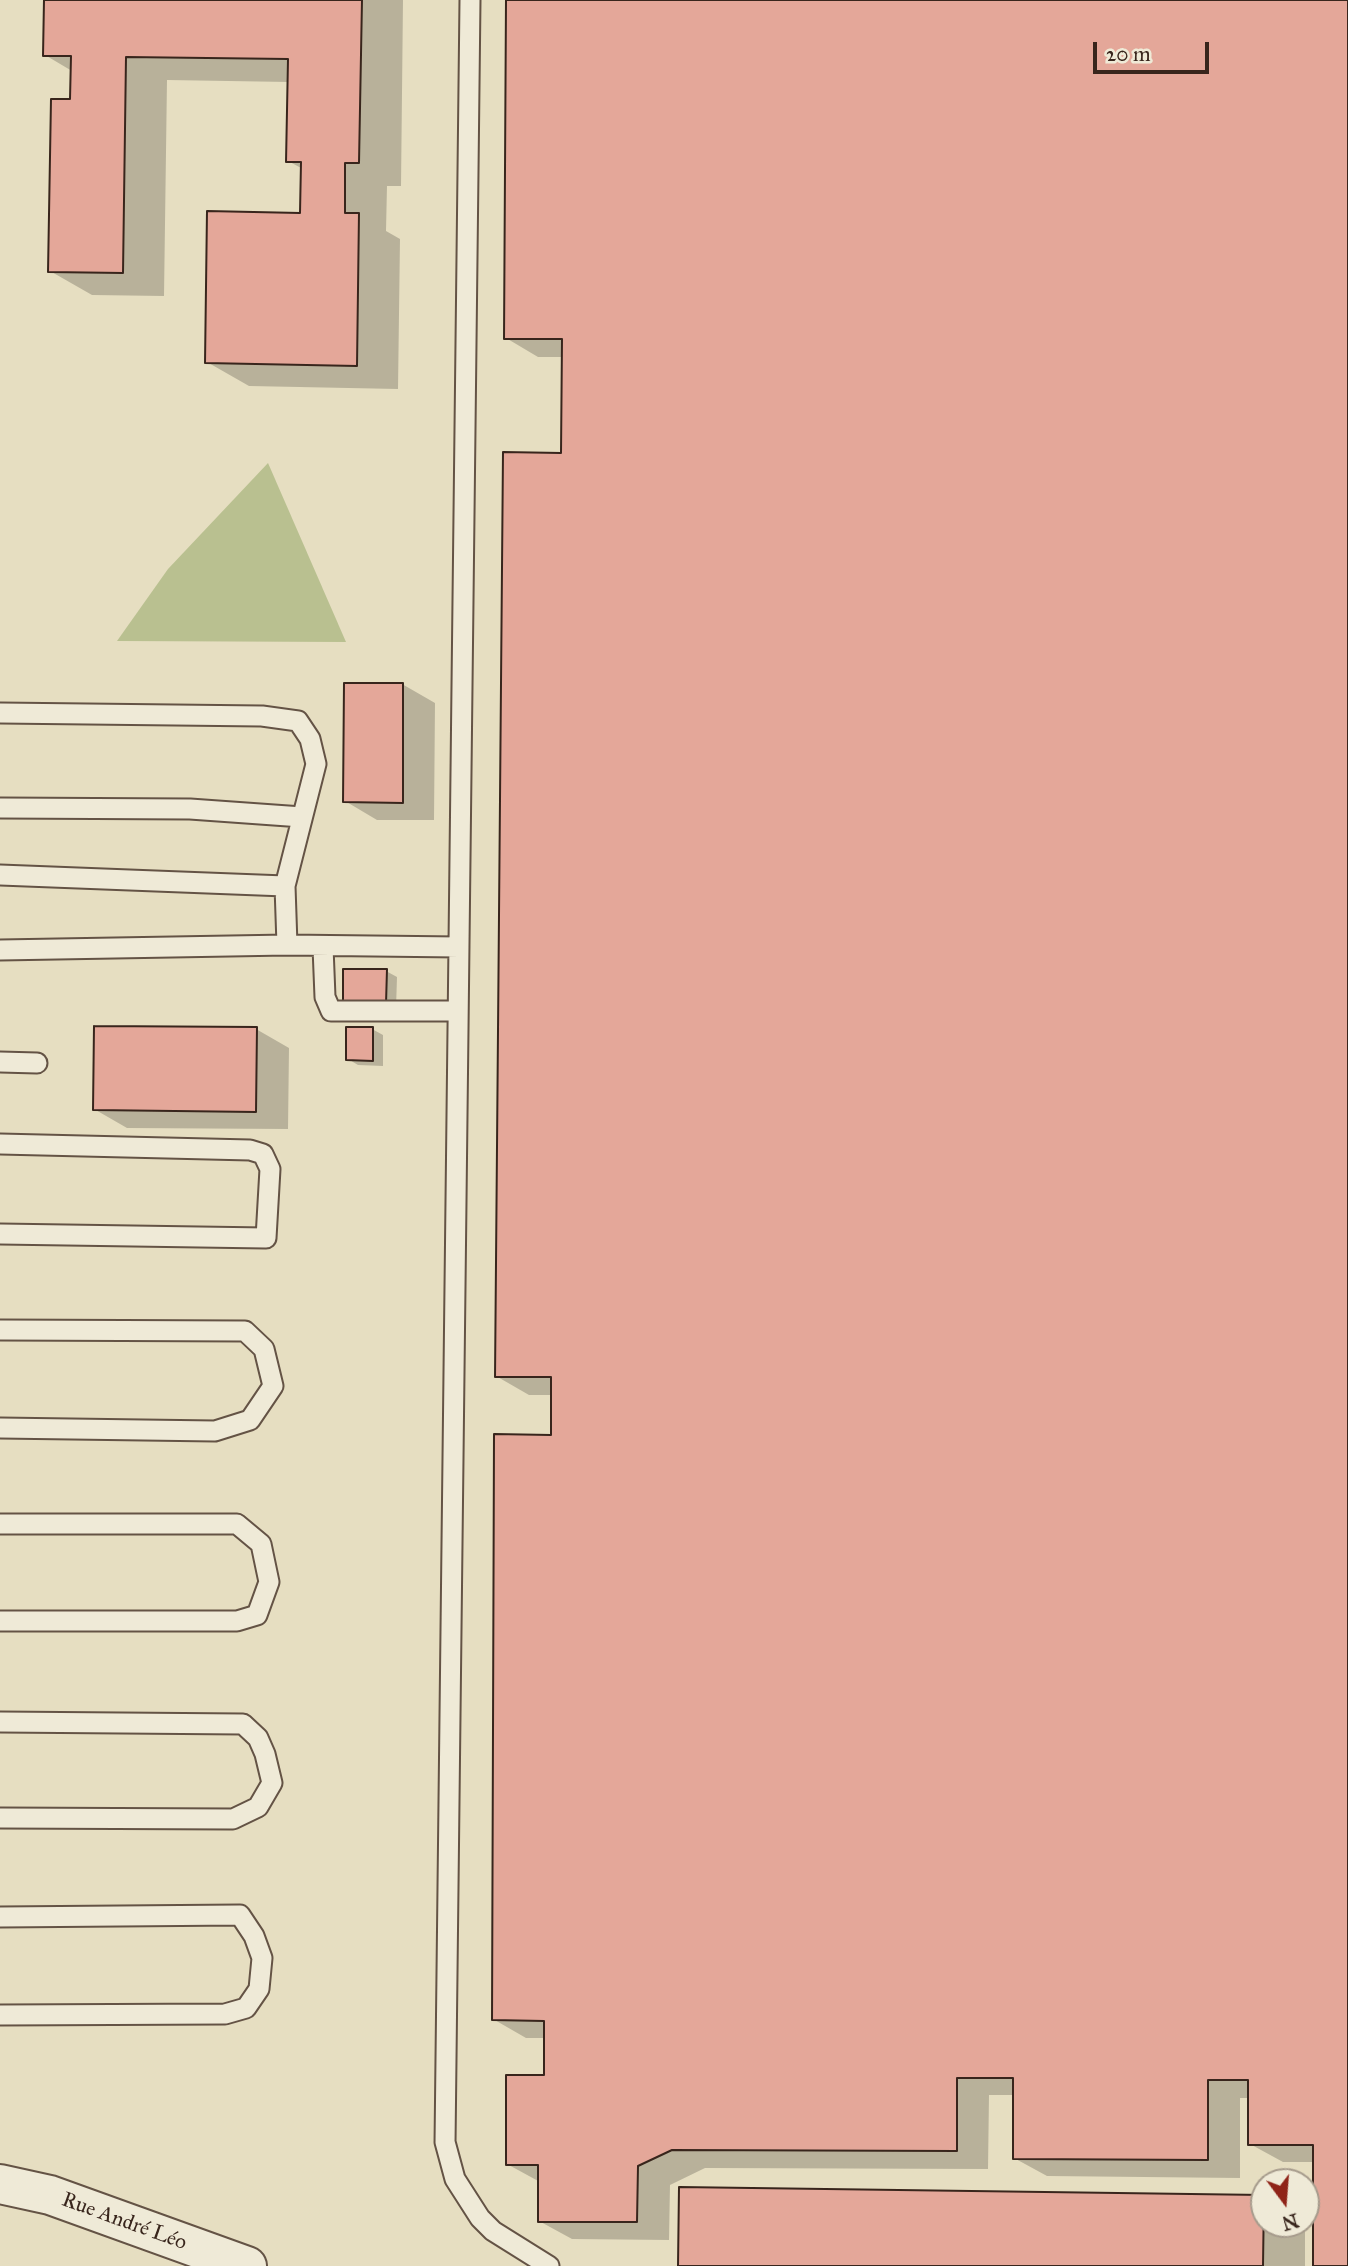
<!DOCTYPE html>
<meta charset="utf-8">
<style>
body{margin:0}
#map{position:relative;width:1348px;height:2266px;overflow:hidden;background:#e6dec1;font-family:"IM FELL Great Primer",serif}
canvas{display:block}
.north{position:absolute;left:1250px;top:2168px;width:70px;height:70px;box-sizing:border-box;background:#efead7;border:2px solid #a69b8c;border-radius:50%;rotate:164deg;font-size:19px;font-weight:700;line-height:28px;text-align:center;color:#38251c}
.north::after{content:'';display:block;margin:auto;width:24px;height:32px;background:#8f2418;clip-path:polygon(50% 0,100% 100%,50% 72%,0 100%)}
.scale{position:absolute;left:1093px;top:42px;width:116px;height:32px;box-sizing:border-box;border:4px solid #38251c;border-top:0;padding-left:9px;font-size:21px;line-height:24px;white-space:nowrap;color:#38251c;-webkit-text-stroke:5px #efead7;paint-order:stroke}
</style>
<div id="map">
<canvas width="1348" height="2266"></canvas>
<div class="north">N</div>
<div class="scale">20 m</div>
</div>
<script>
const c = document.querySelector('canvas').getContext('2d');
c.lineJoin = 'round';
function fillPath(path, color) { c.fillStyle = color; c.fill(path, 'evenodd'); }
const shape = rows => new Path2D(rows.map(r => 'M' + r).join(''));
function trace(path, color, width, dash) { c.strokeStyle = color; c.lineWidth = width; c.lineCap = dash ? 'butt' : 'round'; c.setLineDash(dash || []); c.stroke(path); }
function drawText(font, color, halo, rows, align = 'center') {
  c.font = font + ' "IM FELL Great Primer",serif'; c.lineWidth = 7; c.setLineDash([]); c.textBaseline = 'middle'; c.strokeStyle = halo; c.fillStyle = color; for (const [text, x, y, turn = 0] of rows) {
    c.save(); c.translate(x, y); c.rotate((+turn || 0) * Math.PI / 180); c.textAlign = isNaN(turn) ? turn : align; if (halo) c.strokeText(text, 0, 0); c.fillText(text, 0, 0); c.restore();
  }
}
fillPath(shape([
 [268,463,346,642,117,641,168,569]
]), '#b9c090');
fillPath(shape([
 [45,0,403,0,401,186,387,186,386,231,400,239,398,389,249,386,207,362,302,214,303,169,288,161,289,82,167,80,164,296,92,295,50,271,72,101,72,71,45,55],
 [508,0,1348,0,1348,2266,1314,2266,1315,2162,1283,2162,1250,2144,1250,2098,1240,2098,1240,2178,1047,2176,1014,2158,1015,2095,989,2095,988,2169,705,2168,670,2185,669,2240,572,2239,539,2221,540,2182,507,2164,546,2077,546,2038,526,2038,493,2019,552,1436,553,1395,529,1395,496,1376,563,455,564,357,538,357,506,338],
 [402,684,435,703,434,820,377,820,345,801],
 [386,971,397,977,396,1009,355,1009],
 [256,1029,289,1048,288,1129,127,1128,94,1109],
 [372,1029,383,1035,383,1066,358,1065,348,1059],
 [1264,2196,1264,2224,1305,2224,1305,2266,680,2266]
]), '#0003');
const building = shape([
 [44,0,362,0,359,163,345,163,345,213,359,213,357,366,205,363,207,211,300,213,301,162,286,162,288,59,126,57,123,273,48,272,51,99,70,99,71,56,43,56,44,0],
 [506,0,1348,0,1348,2266,1313,2266,1313,2145,1248,2145,1248,2080,1208,2080,1208,2160,1013,2159,1013,2078,957,2078,957,2151,672,2150,638,2166,637,2222,538,2222,538,2165,506,2165,506,2075,544,2075,544,2021,492,2020,494,1434,551,1435,551,1377,495,1377,503,452,561,453,562,339,504,339,506,0],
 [344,683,403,683,403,803,343,802,344,683],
 [343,969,387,969,386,1004,343,1003,343,969],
 [94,1026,257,1027,256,1112,93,1110,94,1026],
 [346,1027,373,1027,373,1061,346,1060,346,1027],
 [679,2187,1264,2195,1263,2266,678,2266,679,2187]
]);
fillPath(building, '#e4a799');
trace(building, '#38251c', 2);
const service = shape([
 [470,0,445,2142,455,2179,480,2218,493,2231,549,2266],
 [0,713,262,716,298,721,310,739,316,764,285,886,287,945],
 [0,808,190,809,302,817],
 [0,875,285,886],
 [323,947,325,997,331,1011,458,1011],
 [0,950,287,945,459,947],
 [0,1062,37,1063],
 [0,1144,250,1150,263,1154,270,1169,266,1238,0,1234],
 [0,1330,245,1331,264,1349,273,1386,250,1420,215,1431,0,1428],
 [0,1524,237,1524,261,1544,269,1582,257,1615,237,1621,0,1621],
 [0,1722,243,1724,258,1738,265,1754,272,1783,258,1807,233,1819,0,1818],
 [0,1917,240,1915,254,1936,262,1958,259,1989,246,2008,225,2014,0,2015]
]);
const tertiary = shape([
 [0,2184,50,2195,247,2266]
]);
trace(service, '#645345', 23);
trace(tertiary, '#645345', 42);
trace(service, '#efead7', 19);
trace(tertiary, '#efead7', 38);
drawText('21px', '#38251c', '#efead7', [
 ["Rue André Léo",124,2222,20]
]);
</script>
